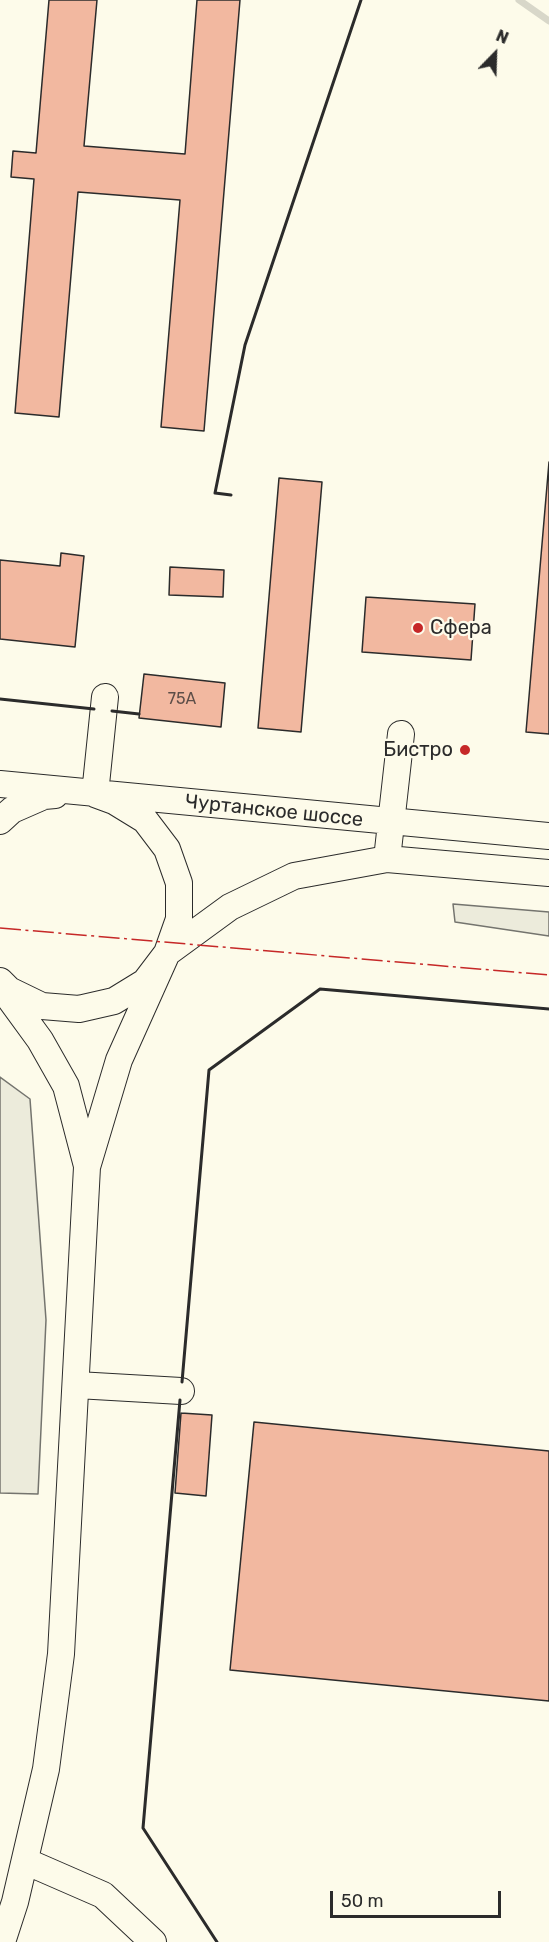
<!DOCTYPE html>
<meta charset="utf-8">
<style>
body{margin:0}
#map{position:relative;width:549px;height:1942px;overflow:hidden;background:#fdfbea;font-family:Rubik,sans-serif}
canvas{display:block}
.north{position:absolute;left:465px;top:24px;width:60px;height:60px;-webkit-text-stroke:4px #fdfbea;paint-order:stroke;rotate:23deg;font-size:16px;font-weight:700;line-height:24px;text-align:center;color:#2b2b2b}
.north::after{content:'';display:block;margin:auto;width:21px;height:27px;background:#2b2b2b;clip-path:polygon(50% 0,100% 100%,50% 72%,0 100%)}
.scale{position:absolute;left:330px;top:1891px;width:171px;height:27px;box-sizing:border-box;border:3px solid #2b2b2b;border-top:0;padding-left:8px;font-size:18px;line-height:21px;white-space:nowrap;color:#2b2b2b;-webkit-text-stroke:4px #fdfbea;paint-order:stroke}
</style>
<div id="map">
<canvas width="549" height="1942"></canvas>
<div class="north">N</div>
<div class="scale">50 m</div>
</div>
<script>
const c = document.querySelector('canvas').getContext('2d');
c.lineJoin = 'round';
function fillPath(path, color) { c.fillStyle = color; c.fill(path, 'evenodd'); }
const shape = rows => new Path2D(rows.map(r => 'M' + r).join(''));
function trace(path, color, width, dash) { c.strokeStyle = color; c.lineWidth = width; c.lineCap = dash ? 'butt' : 'round'; c.setLineDash(dash || []); c.stroke(path); }
function drawText(font, color, halo, rows, align = 'center') {
  c.font = font + ' Rubik,sans-serif'; c.lineWidth = 4.5; c.setLineDash([]); c.textBaseline = 'middle'; c.strokeStyle = halo; c.fillStyle = color; for (const [text, x, y, turn = 0] of rows) {
    c.save(); c.translate(x, y); c.rotate((+turn || 0) * Math.PI / 180); c.textAlign = isNaN(turn) ? turn : align; if (halo) c.strokeText(text, 0, 0); c.fillText(text, 0, 0); c.restore();
  }
}
const green = shape([
 [453,904,549,912,549,936,455,922,453,904],
 [0,1077,30,1099,46,1320,38,1494,0,1493,0,1077]
]);
fillPath(green, '#ecebdb');
trace(green, '#74746e', 1.5);
trace(shape([
 [519,0,549,21]
]), '#d8d7c9', 7);
const building = shape([
 [49,0,97,0,84,146,185,154,197,0,240,0,204,431,161,427,180,200,78,192,59,417,15,413,34,179,11,177,13,151,36,153,49,0],
 [549,462,549,734,526,732,549,462],
 [279,478,322,482,301,732,258,728,279,478],
 [61,553,84,556,75,647,0,639,0,560,60,566,61,553],
 [170,567,224,570,223,597,169,595,170,567],
 [366,597,475,604,471,660,362,652,366,597],
 [144,674,225,683,221,727,139,718,144,674],
 [181,1413,212,1415,206,1496,175,1493,181,1413],
 [254,1422,549,1451,549,1701,230,1670,254,1422]
]);
fillPath(building, '#f2b8a0');
trace(building, '#2b2b2b', 1.5);
const minor = shape([
 [0,784,549,836],
 [0,821,12,810,44,796,55,795],
 [387,859,401,734],
 [0,981,9,990,42,1006,79,1009,114,1001,145,982,167,953,179,919,179,883,167,849,145,820,114,801,95,794,105,697],
 [2,988,40,1040,66,1086,87,1166],
 [77,1385,181,1391],
 [25,1861,103,1895,153,1942],
 [2,1942,15,1902,46,1769,61,1654,87,1167,119,1060,167,953,230,907,294,876,387,859,549,873]
]);
trace(minor, '#2b2b2b', 28);
trace(minor, '#fdfbea', 26);
trace(shape([
 [231,495,215,493,245,345,361,0],
 [0,699,94,709],
 [112,711,139,714],
 [182,1382,209,1070,320,989,549,1009],
 [180,1400,143,1828,217,1942]
]), '#2b2b2b', 3);
trace(shape([
 [0,928,549,975]
]), '#c62828', 1.5, [21, 4.5, 3, 4.5]);
for (const [x, y, r, color] of [
 [418,628,6,"#c62828"],
 [465,750,6,"#c62828"]
]) { const dot = new Path2D(); dot.arc(x, y, r, 0, 2 * Math.PI); c.fillStyle = color; c.fill(dot); trace(dot, '#fdfbea', 2); }
drawText('16px', '#5d4e48', null, [
 ["75А",182,699]
]);
drawText('20px', '#2b2b2b', '#fdfbea', [
 ["Сфера",430,628],
 ["Бистро",453,750,"right"]
], 'left');
drawText('20px', '#2b2b2b', '#fdfbea', [
 ["Чуртанское шоссе",274,811,6]
]);
</script>
